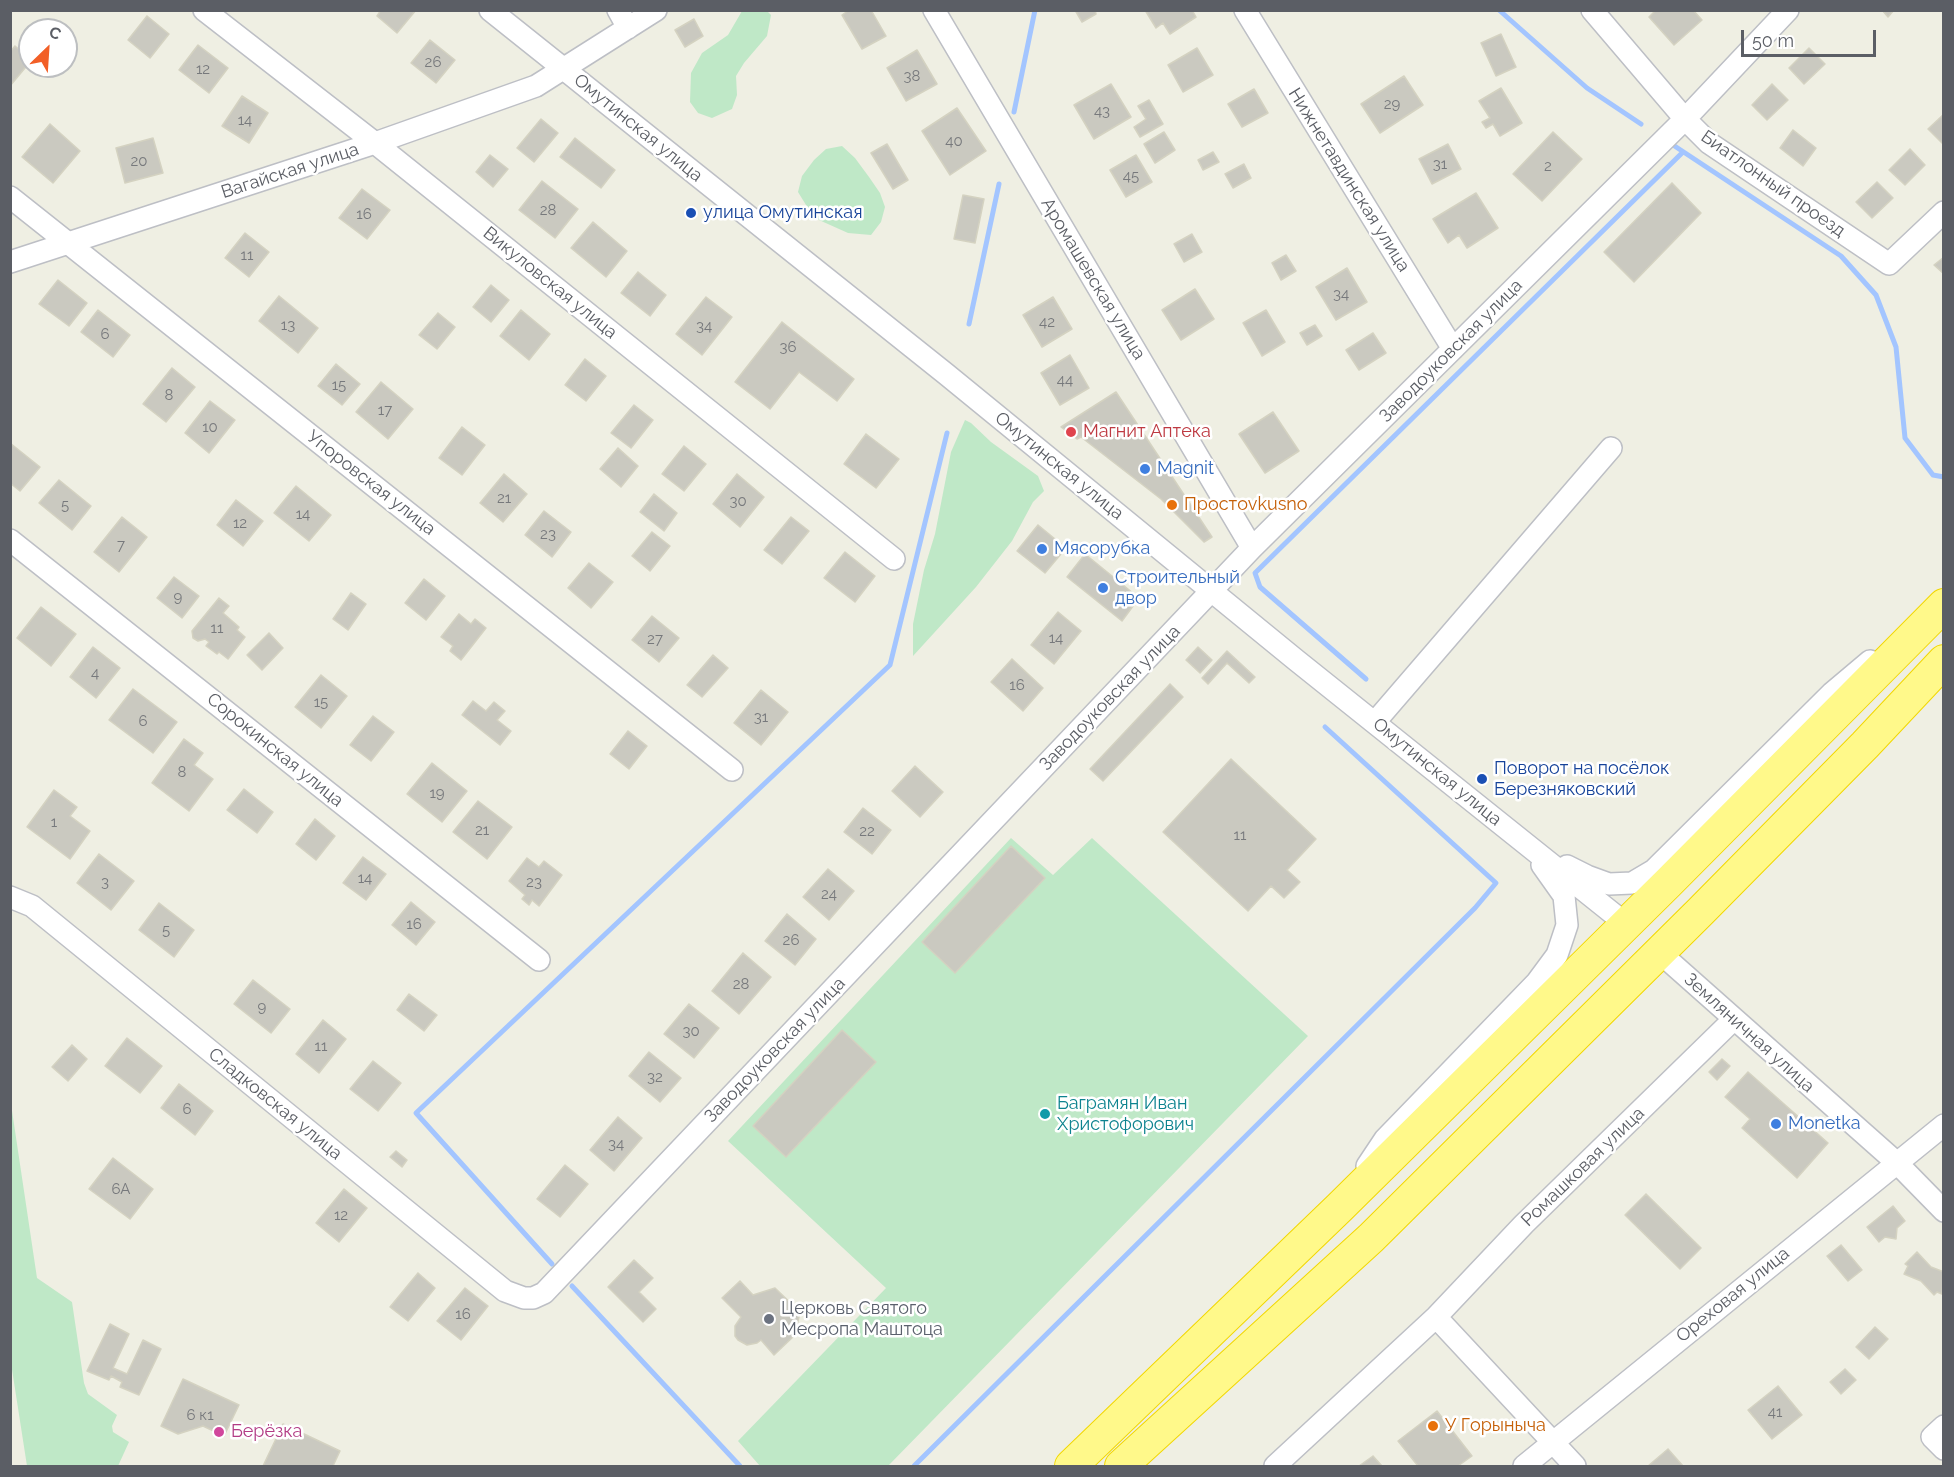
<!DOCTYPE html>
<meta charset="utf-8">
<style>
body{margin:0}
#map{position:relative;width:1954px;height:1477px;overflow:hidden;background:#efefe3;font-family:Raleway,sans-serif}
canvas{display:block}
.frame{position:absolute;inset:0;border:12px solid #5b5e65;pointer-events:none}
.north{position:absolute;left:18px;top:18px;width:60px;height:60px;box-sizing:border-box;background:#fff;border:2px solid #bdbfc1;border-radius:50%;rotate:25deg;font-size:16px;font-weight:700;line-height:24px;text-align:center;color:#5b5e65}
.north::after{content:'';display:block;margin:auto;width:21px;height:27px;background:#f25f27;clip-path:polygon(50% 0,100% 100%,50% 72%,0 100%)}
.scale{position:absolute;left:1741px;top:30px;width:135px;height:27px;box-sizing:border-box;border:3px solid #5b5e65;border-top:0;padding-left:8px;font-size:18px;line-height:21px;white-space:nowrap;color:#5b5e65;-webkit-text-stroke:4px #fff;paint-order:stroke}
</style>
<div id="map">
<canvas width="1954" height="1477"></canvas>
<div class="frame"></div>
<div class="north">С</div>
<div class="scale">50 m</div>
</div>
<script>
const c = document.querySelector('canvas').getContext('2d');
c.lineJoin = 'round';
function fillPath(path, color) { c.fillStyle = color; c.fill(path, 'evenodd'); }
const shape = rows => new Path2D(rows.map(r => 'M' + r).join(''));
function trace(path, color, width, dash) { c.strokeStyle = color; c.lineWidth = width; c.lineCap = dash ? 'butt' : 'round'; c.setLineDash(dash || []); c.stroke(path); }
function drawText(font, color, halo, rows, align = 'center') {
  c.font = font + ' Raleway,sans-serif'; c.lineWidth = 5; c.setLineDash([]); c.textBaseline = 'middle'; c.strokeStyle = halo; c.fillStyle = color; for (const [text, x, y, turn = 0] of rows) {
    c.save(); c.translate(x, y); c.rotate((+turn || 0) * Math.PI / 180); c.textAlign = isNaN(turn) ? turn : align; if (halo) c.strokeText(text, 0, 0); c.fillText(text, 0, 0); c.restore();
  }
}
fillPath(shape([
 [742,11,767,11,771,15,767,36,744,63,736,76,737,95,732,109,712,118,698,113,690,102,691,73,702,53,728,35],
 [842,146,855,158,869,177,880,193,885,207,881,222,871,235,848,233,819,220,806,205,798,192,802,176,814,160,826,149],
 [965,420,971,423,991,442,1038,476,1044,491,1033,502,1012,541,976,587,913,656,913,624,924,570,935,534,951,452],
 [1011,838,1053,875,1092,838,1308,1036,888,1466,760,1466,738,1441,886,1288,728,1141],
 [11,1104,37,1278,72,1302,84,1383,88,1394,117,1415,112,1426,113,1432,129,1442,118,1466,27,1466,11,1363]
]), '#bfe8c7');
trace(shape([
 [1499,10,1587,88,1641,124],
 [1014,112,1035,10],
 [1670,143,1841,256,1876,295,1896,347,1905,438,1933,475,1944,477],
 [969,324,999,184],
 [1366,679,1260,587,1255,573,1683,152],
 [552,1264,416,1113,890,665,947,433],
 [572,1286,740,1466],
 [914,1466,1475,908,1496,883,1325,727]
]), '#a3c5ff', 5);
const building = shape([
 [381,10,416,10,397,33,377,16,381,10],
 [849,10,871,10,886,36,862,49,842,15,849,10],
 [1075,10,1095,10,1096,14,1082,22,1075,10],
 [1145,10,1192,10,1196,17,1170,34,1163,23,1156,28,1145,10],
 [1656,10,1693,10,1702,20,1674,45,1649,17,1656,10],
 [1882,10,1894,10,1888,17,1882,10],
 [147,16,169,34,150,58,128,40,147,16],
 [694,19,703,36,685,47,675,30,694,19],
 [1501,34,1516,67,1496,76,1481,43,1501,34],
 [430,40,455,60,436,83,411,63,430,40],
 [198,45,228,68,209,93,179,70,198,45],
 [15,46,30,59,30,62,10,86,10,52,15,46],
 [1197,48,1213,75,1183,92,1168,65,1197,48],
 [1809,48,1825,64,1804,84,1789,68,1809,48],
 [917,50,937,84,906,101,887,68,917,50],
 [1404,76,1423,105,1380,133,1361,104,1404,76],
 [1111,84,1131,117,1094,139,1074,105,1111,84],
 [1772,84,1788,100,1767,120,1752,105,1772,84],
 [1501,88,1522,123,1500,136,1493,124,1486,128,1482,122,1490,118,1479,101,1501,88],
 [1254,89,1268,113,1242,127,1228,104,1254,89],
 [242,96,268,113,249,143,222,126,242,96],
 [1149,100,1163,124,1140,137,1134,127,1146,119,1138,106,1149,100],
 [957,108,986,151,950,175,922,131,957,108],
 [1944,114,1944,145,1928,129,1944,114],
 [541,119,558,133,534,162,517,148,541,119],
 [50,124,80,151,53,183,22,157,50,124],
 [1793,130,1816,148,1803,166,1780,148,1793,130],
 [1164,132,1175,150,1155,163,1144,144,1164,132],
 [1553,132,1582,159,1542,201,1513,174,1553,132],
 [153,138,163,173,125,183,116,148,153,138],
 [575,138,615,170,601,188,560,157,575,138],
 [887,144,908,180,893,189,871,153,887,144],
 [1448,144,1461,169,1432,184,1419,159,1448,144],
 [1910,149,1925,165,1905,185,1889,170,1910,149],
 [1213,152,1219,162,1203,170,1198,160,1213,152],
 [490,155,508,169,493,187,476,172,490,155],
 [1136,155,1152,182,1126,197,1110,170,1136,155],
 [1244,164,1251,178,1233,188,1225,174,1244,164],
 [542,181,578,209,555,238,519,210,542,181],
 [1877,182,1893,198,1872,218,1856,202,1877,182],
 [1672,183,1701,213,1634,282,1604,252,1672,183],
 [362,189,390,210,367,239,339,218,362,189],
 [1476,193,1498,228,1467,248,1459,235,1448,243,1433,219,1476,193],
 [963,195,984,199,975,243,954,239,963,195],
 [593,222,627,251,606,277,571,248,593,222],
 [245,233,269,252,249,277,225,258,245,233],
 [1192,234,1202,252,1184,262,1174,244,1192,234],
 [1286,255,1296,271,1281,280,1272,263,1286,255],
 [1944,257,1944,274,1934,265,1944,257],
 [1347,268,1367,302,1336,320,1316,287,1347,268],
 [638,272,666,295,650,316,621,293,638,272],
 [58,280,87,303,69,326,39,304,58,280],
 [491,285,509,300,491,322,473,307,491,285],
 [1195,289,1214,319,1181,340,1162,310,1195,289],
 [279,296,318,328,298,353,259,321,279,296],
 [706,297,732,317,702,355,676,334,706,297],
 [1053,297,1072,329,1042,347,1023,315,1053,297],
 [98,310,130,335,113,357,81,332,98,310],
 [521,310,550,334,529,360,500,336,521,310],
 [1266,310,1285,342,1262,356,1243,323,1266,310],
 [438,313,455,327,437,349,419,335,438,313],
 [782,322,854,379,837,401,799,372,770,409,735,382,782,322],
 [1315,325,1322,336,1307,345,1300,333,1315,325],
 [1373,333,1386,353,1359,370,1346,350,1373,333],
 [1070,355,1089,388,1060,405,1041,373,1070,355],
 [585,359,606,376,586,401,565,385,585,359],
 [336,364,360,384,342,405,318,386,336,364],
 [172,368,195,387,166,422,143,404,172,368],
 [381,382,413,409,388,439,356,412,381,382],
 [1116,392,1212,537,1204,542,1161,499,1081,437,1077,439,1061,427,1116,392],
 [210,401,235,420,209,453,185,433,210,401],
 [634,405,653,420,631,448,611,433,634,405],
 [1273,412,1299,451,1265,473,1239,434,1273,412],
 [462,427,485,445,462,475,439,458,462,427],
 [866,434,899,459,876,488,844,464,866,434],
 [10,443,40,467,20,491,10,483,10,443],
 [684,446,706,464,684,491,662,474,684,446],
 [618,448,638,466,621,487,600,469,618,448],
 [504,474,527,494,503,522,480,503,504,474],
 [737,474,764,497,740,527,713,504,737,474],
 [59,480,91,506,72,530,39,503,59,480],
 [296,486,331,515,309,541,274,513,296,486],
 [654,494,677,513,664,531,640,512,654,494],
 [236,500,263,521,243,546,217,525,236,500],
 [544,511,571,532,552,557,525,535,544,511],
 [122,517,147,537,119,572,94,552,122,517],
 [791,517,809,531,782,564,764,550,791,517],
 [1038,525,1066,548,1045,573,1017,551,1038,525],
 [652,532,670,546,650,571,632,556,652,532],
 [845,552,875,576,855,602,824,578,845,552],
 [1085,554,1139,598,1122,621,1067,577,1085,554],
 [589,563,613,582,591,608,568,588,589,563],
 [174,577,199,596,182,618,157,598,174,577],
 [424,579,445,596,426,620,405,603,424,579],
 [351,593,366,604,348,630,333,619,351,593],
 [219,598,229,606,223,613,239,627,237,630,245,637,228,659,219,652,217,654,206,646,209,642,205,639,198,641,193,638,192,631,219,598],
 [41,607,76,634,51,666,17,638,41,607],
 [1058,612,1081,631,1054,664,1031,645,1058,612],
 [459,614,471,624,475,619,486,628,461,660,450,651,453,646,441,637,459,614],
 [652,616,679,638,659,662,632,640,652,616],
 [269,633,283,648,262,670,247,655,269,633],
 [93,647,120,668,96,698,70,677,93,647],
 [1198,647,1212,660,1200,673,1186,660,1198,647],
 [1227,651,1255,677,1249,683,1227,663,1208,684,1202,678,1227,651],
 [713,655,728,668,702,697,687,685,713,655],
 [1012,659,1043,688,1023,711,991,682,1012,659],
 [321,675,347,696,321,728,295,707,321,675],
 [1170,684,1183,697,1103,781,1090,769,1170,684],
 [133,689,177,722,153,753,109,720,133,689],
 [761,690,788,712,761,745,734,723,761,690],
 [473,701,486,711,494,702,505,711,497,720,511,731,500,745,462,715,473,701],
 [373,716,394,732,371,761,350,745,373,716],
 [628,731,647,746,629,769,610,754,628,731],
 [184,739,203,753,194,765,213,779,189,811,152,783,184,739],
 [1231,759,1316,839,1287,870,1300,882,1284,898,1271,886,1248,911,1163,832,1231,759],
 [432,763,467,791,442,822,407,794,432,763],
 [915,766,943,792,920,817,892,791,915,766],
 [244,789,273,812,257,833,227,810,244,789],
 [54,790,77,807,70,816,90,831,70,859,27,827,54,790],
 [478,801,512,827,487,859,453,832,478,801],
 [863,808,891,830,872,854,844,832,863,808],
 [315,819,335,836,316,860,296,844,315,819],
 [1011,846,1045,878,955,973,922,942,1011,846],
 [99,854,134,881,111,910,77,883,99,854],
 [363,857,386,874,366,900,343,883,363,857],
 [527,858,539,867,544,861,562,875,539,906,532,900,529,905,522,899,525,895,509,881,527,858],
 [828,869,854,891,829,920,803,897,828,869],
 [411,902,435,922,416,945,392,925,411,902],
 [159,903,194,930,174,957,139,930,159,903],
 [787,914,816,939,795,965,765,941,787,914],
 [743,953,771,977,739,1014,712,991,743,953],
 [253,980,290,1009,271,1033,234,1004,253,980],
 [409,994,437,1015,424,1031,397,1010,409,994],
 [689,1004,719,1028,694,1058,664,1034,689,1004],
 [323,1020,346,1039,319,1073,296,1054,323,1020],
 [842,1030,876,1062,786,1157,753,1126,842,1030],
 [127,1038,162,1066,140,1093,105,1066,127,1038],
 [72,1045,87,1059,68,1081,52,1067,72,1045],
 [649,1052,681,1078,660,1102,629,1076,649,1052],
 [1722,1059,1730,1066,1717,1080,1709,1072,1722,1059],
 [373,1061,401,1083,378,1111,350,1089,373,1061],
 [1748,1072,1828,1143,1797,1178,1742,1128,1750,1119,1725,1097,1748,1072],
 [179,1084,213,1111,195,1135,161,1108,179,1084],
 [618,1117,642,1138,614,1171,590,1150,618,1117],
 [396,1151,407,1160,402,1167,390,1157,396,1151],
 [113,1158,153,1189,130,1219,89,1189,113,1158],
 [565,1165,588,1184,560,1217,537,1199,565,1165],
 [344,1189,367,1208,339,1242,316,1223,344,1189],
 [1646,1194,1701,1248,1680,1269,1625,1215,1646,1194],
 [1893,1206,1905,1221,1897,1228,1896,1239,1885,1237,1879,1242,1867,1227,1893,1206],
 [1841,1245,1862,1270,1848,1281,1827,1256,1841,1245],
 [1917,1252,1931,1267,1944,1272,1942,1294,1937,1292,1934,1295,1921,1281,1904,1274,1908,1266,1905,1264,1917,1252],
 [634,1260,653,1278,639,1292,656,1309,643,1322,608,1287,634,1260],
 [418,1273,435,1288,408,1321,390,1307,418,1273],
 [740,1281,753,1295,775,1288,800,1312,795,1335,774,1355,761,1340,757,1343,747,1345,738,1340,735,1336,735,1326,741,1317,722,1298,740,1281],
 [465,1288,488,1306,461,1340,437,1321,465,1288],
 [110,1324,129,1334,113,1368,127,1374,143,1340,161,1349,139,1395,120,1387,122,1382,111,1376,109,1380,87,1371,110,1324],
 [1875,1327,1888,1339,1869,1359,1856,1347,1875,1327],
 [1845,1369,1856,1380,1841,1394,1830,1382,1845,1369],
 [183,1379,239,1405,224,1436,203,1426,178,1434,161,1426,183,1379],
 [1778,1386,1802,1415,1772,1439,1748,1410,1778,1386],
 [1437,1411,1472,1456,1458,1466,1418,1466,1398,1441,1437,1411],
 [283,1424,340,1451,333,1466,263,1466,283,1424],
 [1668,1449,1683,1466,1648,1466,1668,1449],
 [1373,1456,1382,1466,1359,1466,1373,1456]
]);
fillPath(building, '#cac9c0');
trace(building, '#d4d2c1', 1.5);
const minor = shape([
 [204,10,375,143,894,559],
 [490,10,946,374,1296,660,1626,924],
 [618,10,628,28],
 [934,10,1252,548],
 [1245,10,1453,349],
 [1592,10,1685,119,1709,143,1889,264,1944,212],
 [10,197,732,770],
 [10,262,375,143,536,86,656,10],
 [10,540,539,960],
 [1375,722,1611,448],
 [1567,866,1587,876,1609,884,1632,883,1654,870,1832,693,1870,661],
 [10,897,32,906,505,1291,524,1298,533,1298,544,1293,1252,548,1685,119,1788,10],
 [1659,952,1897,1163,1944,1211],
 [1367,1166,1385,1139,1537,982,1557,955,1567,925,1564,896,1542,865],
 [1436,1317,1575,1466],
 [1944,1426,1932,1437,1944,1449],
 [1275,1466,1436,1317,1524,1224,1733,1020],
 [1524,1466,1944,1125]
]);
const highway = shape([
 [1071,1466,1339,1208,1668,883,1944,605],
 [1121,1466,1371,1238,1700,912,1865,745,1944,661]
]);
trace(minor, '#bdbfc5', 24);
trace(highway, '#f2d700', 34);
trace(minor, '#fff', 21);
trace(highway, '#fff98a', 32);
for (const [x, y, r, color] of [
 [691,213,6,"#1a4fb4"],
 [1071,432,6,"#e0444e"],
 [1145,469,6,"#3f7fe0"],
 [1172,505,6,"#e8710a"],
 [1042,549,6,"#3f7fe0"],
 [1103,588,6,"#3f7fe0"],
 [1482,779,6,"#1a4fb4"],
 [1045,1114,6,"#0f9aa8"],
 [1776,1124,6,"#3f7fe0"],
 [769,1319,6,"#6b7280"],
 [1433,1426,6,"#e8710a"],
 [219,1432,6,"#d1479c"]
]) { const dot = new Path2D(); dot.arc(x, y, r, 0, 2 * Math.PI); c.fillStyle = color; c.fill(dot); trace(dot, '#fff', 2); }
drawText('15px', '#77797c', null, [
 ["26",433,62],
 ["12",203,69],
 ["38",912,76],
 ["29",1392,104],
 ["43",1102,111],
 ["14",245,120],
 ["40",954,141],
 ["20",139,161],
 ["31",1440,164],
 ["2",1548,166],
 ["45",1131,176],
 ["28",548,210],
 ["16",364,214],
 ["11",247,255],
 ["34",1341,294],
 ["42",1047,322],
 ["13",288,325],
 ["34",704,326],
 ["6",105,334],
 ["36",788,347],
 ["44",1065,380],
 ["15",339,385],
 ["8",169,395],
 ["17",385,410],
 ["10",210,427],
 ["21",504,498],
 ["30",738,501],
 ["5",65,505],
 ["14",303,514],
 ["12",240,523],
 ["23",548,534],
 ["7",121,545],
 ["9",178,597],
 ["11",217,628],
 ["14",1056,638],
 ["27",655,639],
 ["4",95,673],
 ["16",1017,685],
 ["15",321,702],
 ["31",761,717],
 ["6",143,721],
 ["8",182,772],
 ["19",437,793],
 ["1",54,822],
 ["21",482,830],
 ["22",867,831],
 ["11",1240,835],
 ["14",365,878],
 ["3",105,882],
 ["23",534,882],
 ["24",829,894],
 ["16",414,924],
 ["5",166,930],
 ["26",791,940],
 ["28",741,984],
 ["9",262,1007],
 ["30",691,1031],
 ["11",321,1046],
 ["32",655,1077],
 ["6",187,1109],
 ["34",616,1144],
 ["6А",121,1189],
 ["12",341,1215],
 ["16",463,1314],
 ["41",1775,1412],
 ["6 к1",200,1415]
]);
drawText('18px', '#5b5e65', '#fff', [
 ["Омутинская улица",638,128,39],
 ["Вагайская улица",290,171,-18],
 ["Нижнетавдинская улица",1349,180,58],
 ["Биатлонный проезд",1773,184,35],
 ["Аромашевская улица",1093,279,59],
 ["Викуловская улица",550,283,39],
 ["Заводоуковская улица",1451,351,-45],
 ["Омутинская улица",1059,466,39],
 ["Упоровская улица",371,483,38],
 ["Заводоуковская улица",1110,698,-46],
 ["Сорокинская улица",275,750,39],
 ["Омутинская улица",1437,772,39],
 ["Земляничная улица",1749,1033,42],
 ["Заводоуковская улица",775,1050,-46],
 ["Сладковская улица",275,1104,39],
 ["Ромашковая улица",1583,1167,-44],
 ["Ореховая улица",1733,1295,-39]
]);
drawText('18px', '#164399', '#fff', [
 ["улица Омутинская",703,213],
 ["Поворот на посёлок",1494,769],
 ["Березняковский",1494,790]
], 'left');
drawText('18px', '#be3a42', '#fff', [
 ["Магнит Аптека",1083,432]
], 'left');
drawText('18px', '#366cbe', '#fff', [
 ["Magnit",1157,469],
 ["Мясорубка",1054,549],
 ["Строительный",1115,578],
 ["двор",1115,599],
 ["Monetka",1788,1124]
], 'left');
drawText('18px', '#c56008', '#fff', [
 ["Простоvkusno",1184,505],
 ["У Горыныча",1445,1426]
], 'left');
drawText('18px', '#0d838f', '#fff', [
 ["Баграмян Иван",1057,1104],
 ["Христофорович",1057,1125]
], 'left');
drawText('18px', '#5b616d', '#fff', [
 ["Церковь Святого",781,1309],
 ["Месропа Маштоца",781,1330]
], 'left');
drawText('18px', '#b23c85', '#fff', [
 ["Берёзка",231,1432]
], 'left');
</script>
